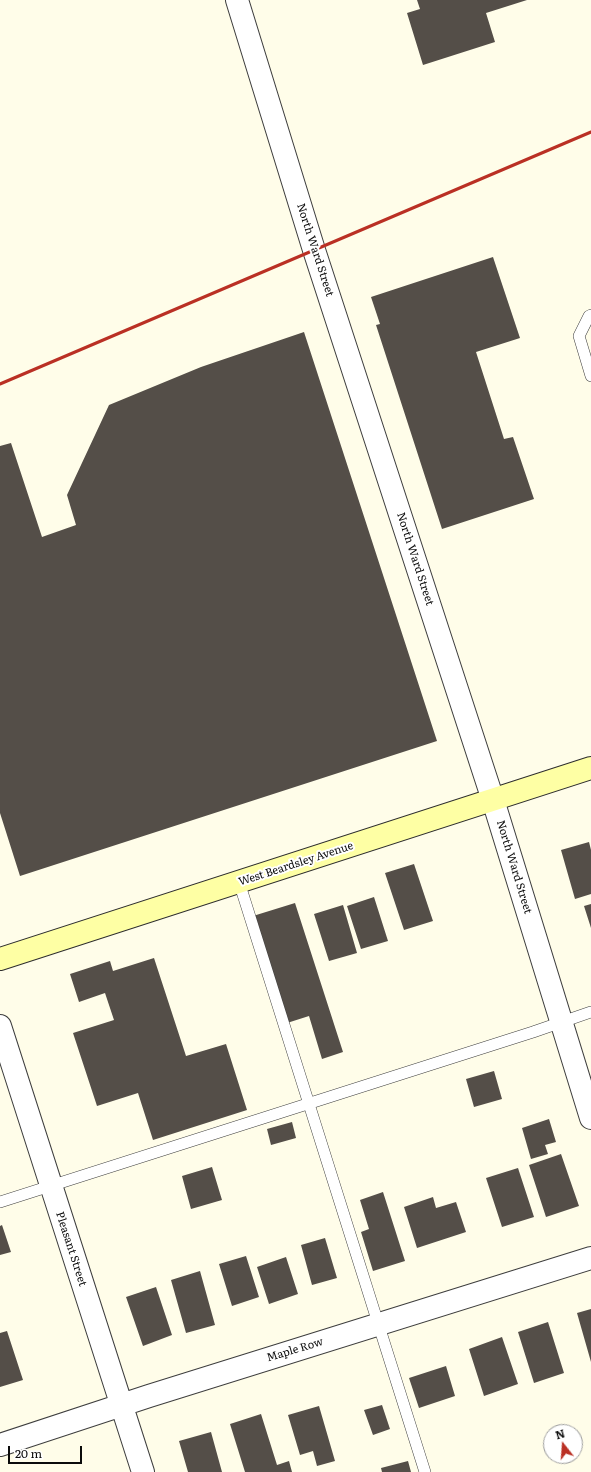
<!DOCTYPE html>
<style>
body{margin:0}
#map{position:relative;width:591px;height:1472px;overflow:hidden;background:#fffde9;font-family:Literata,serif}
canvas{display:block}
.north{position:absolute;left:543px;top:1424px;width:40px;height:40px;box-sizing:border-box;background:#fff;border:1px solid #9d9d9d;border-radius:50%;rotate:343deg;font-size:11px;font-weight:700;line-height:16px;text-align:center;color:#0b0b0b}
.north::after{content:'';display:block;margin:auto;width:14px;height:18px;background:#ba3024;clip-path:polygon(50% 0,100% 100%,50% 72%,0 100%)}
.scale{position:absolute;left:8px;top:1446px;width:74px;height:18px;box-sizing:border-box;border:2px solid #0b0b0b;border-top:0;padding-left:5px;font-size:12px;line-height:14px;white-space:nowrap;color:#0b0b0b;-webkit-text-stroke:3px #fff;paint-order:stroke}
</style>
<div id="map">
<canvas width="591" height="1472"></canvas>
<div class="north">N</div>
<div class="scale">20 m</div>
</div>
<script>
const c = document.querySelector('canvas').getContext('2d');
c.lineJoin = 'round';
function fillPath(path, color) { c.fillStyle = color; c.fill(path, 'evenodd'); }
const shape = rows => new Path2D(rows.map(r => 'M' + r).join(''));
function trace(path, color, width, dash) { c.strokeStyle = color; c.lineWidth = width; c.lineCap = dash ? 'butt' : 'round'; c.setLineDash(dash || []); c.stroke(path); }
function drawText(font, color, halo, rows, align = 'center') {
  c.font = font + ' Literata,serif'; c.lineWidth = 4; c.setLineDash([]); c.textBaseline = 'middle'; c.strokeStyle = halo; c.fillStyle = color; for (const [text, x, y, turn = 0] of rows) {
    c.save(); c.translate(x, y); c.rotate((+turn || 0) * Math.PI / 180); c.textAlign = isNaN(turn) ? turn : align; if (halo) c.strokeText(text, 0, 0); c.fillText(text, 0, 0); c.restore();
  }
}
fillPath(shape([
 [417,0,527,0,486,13,495,42,423,65,407,13,420,9],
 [493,257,520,338,476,352,504,439,513,437,534,499,442,529,376,325,380,324,371,297],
 [304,332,437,741,20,876,0,813,0,446,11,443,42,537,76,525,67,495,109,405,201,367],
 [589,842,591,850,591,894,575,899,561,850],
 [414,864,433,921,404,930,385,873],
 [374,897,388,941,361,949,347,906],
 [295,903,343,1052,322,1059,309,1016,287,1023,253,916],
 [591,904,591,928,584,906],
 [343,905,357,953,329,961,314,914],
 [154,958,186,1056,226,1044,247,1110,153,1140,138,1093,97,1106,73,1033,114,1020,105,993,79,1002,70,974,110,961,113,971],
 [494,1071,502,1099,474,1107,466,1079],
 [549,1119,556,1142,545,1145,548,1154,531,1159,522,1128],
 [292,1122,296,1138,271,1145,267,1129],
 [561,1154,579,1206,546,1217,529,1165],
 [212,1167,222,1200,191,1209,182,1176],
 [518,1168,534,1217,502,1227,486,1178],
 [383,1192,405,1261,373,1271,361,1232,369,1229,360,1200],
 [433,1197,436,1208,456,1202,466,1232,417,1248,404,1207],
 [2,1225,11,1252,0,1255,0,1226],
 [325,1238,337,1278,312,1285,301,1245],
 [246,1256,259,1297,232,1306,219,1264],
 [286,1257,298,1294,269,1304,257,1267],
 [200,1271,215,1325,186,1333,171,1280],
 [156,1287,172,1335,143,1346,126,1297],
 [591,1309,591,1362,577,1313],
 [548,1322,564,1373,534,1383,518,1332],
 [7,1331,23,1380,0,1387,0,1333],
 [502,1337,518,1384,484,1396,469,1349],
 [446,1366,455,1396,419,1408,409,1378],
 [382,1405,390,1429,373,1435,364,1410],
 [319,1406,335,1461,317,1466,313,1451,300,1455,288,1415],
 [261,1414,277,1465,289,1461,292,1472,245,1472,230,1424],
 [211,1432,222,1472,188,1472,179,1441],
 [408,1461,411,1472,382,1472,381,1468]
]), '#544e48');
const service = shape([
 [591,315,589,316,579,336,591,376],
 [239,882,425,1472],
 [0,1202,533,1032,591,1012]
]);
const minor = shape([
 [237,0,314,250,493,800,591,1118],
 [0,1026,143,1472],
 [0,1445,149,1396,591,1258]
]);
const secondary = shape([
 [0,959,591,768]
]);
trace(service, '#3e3e3e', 12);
trace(minor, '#3e3e3e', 24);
trace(secondary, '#2d2d2d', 24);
trace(service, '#fff', 11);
trace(minor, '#fff', 22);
trace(secondary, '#feffa4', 22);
trace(shape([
 [0,384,591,132]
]), '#ba3024', 3);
drawText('11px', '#0b0b0b', '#fff', [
 ["North Ward Street",315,250,72],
 ["North Ward Street",415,559,72],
 ["West Beardsley Avenue",296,864,-18],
 ["North Ward Street",514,867,73],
 ["Pleasant Street",71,1249,72],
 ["Maple Row",295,1350,-17]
]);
</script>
